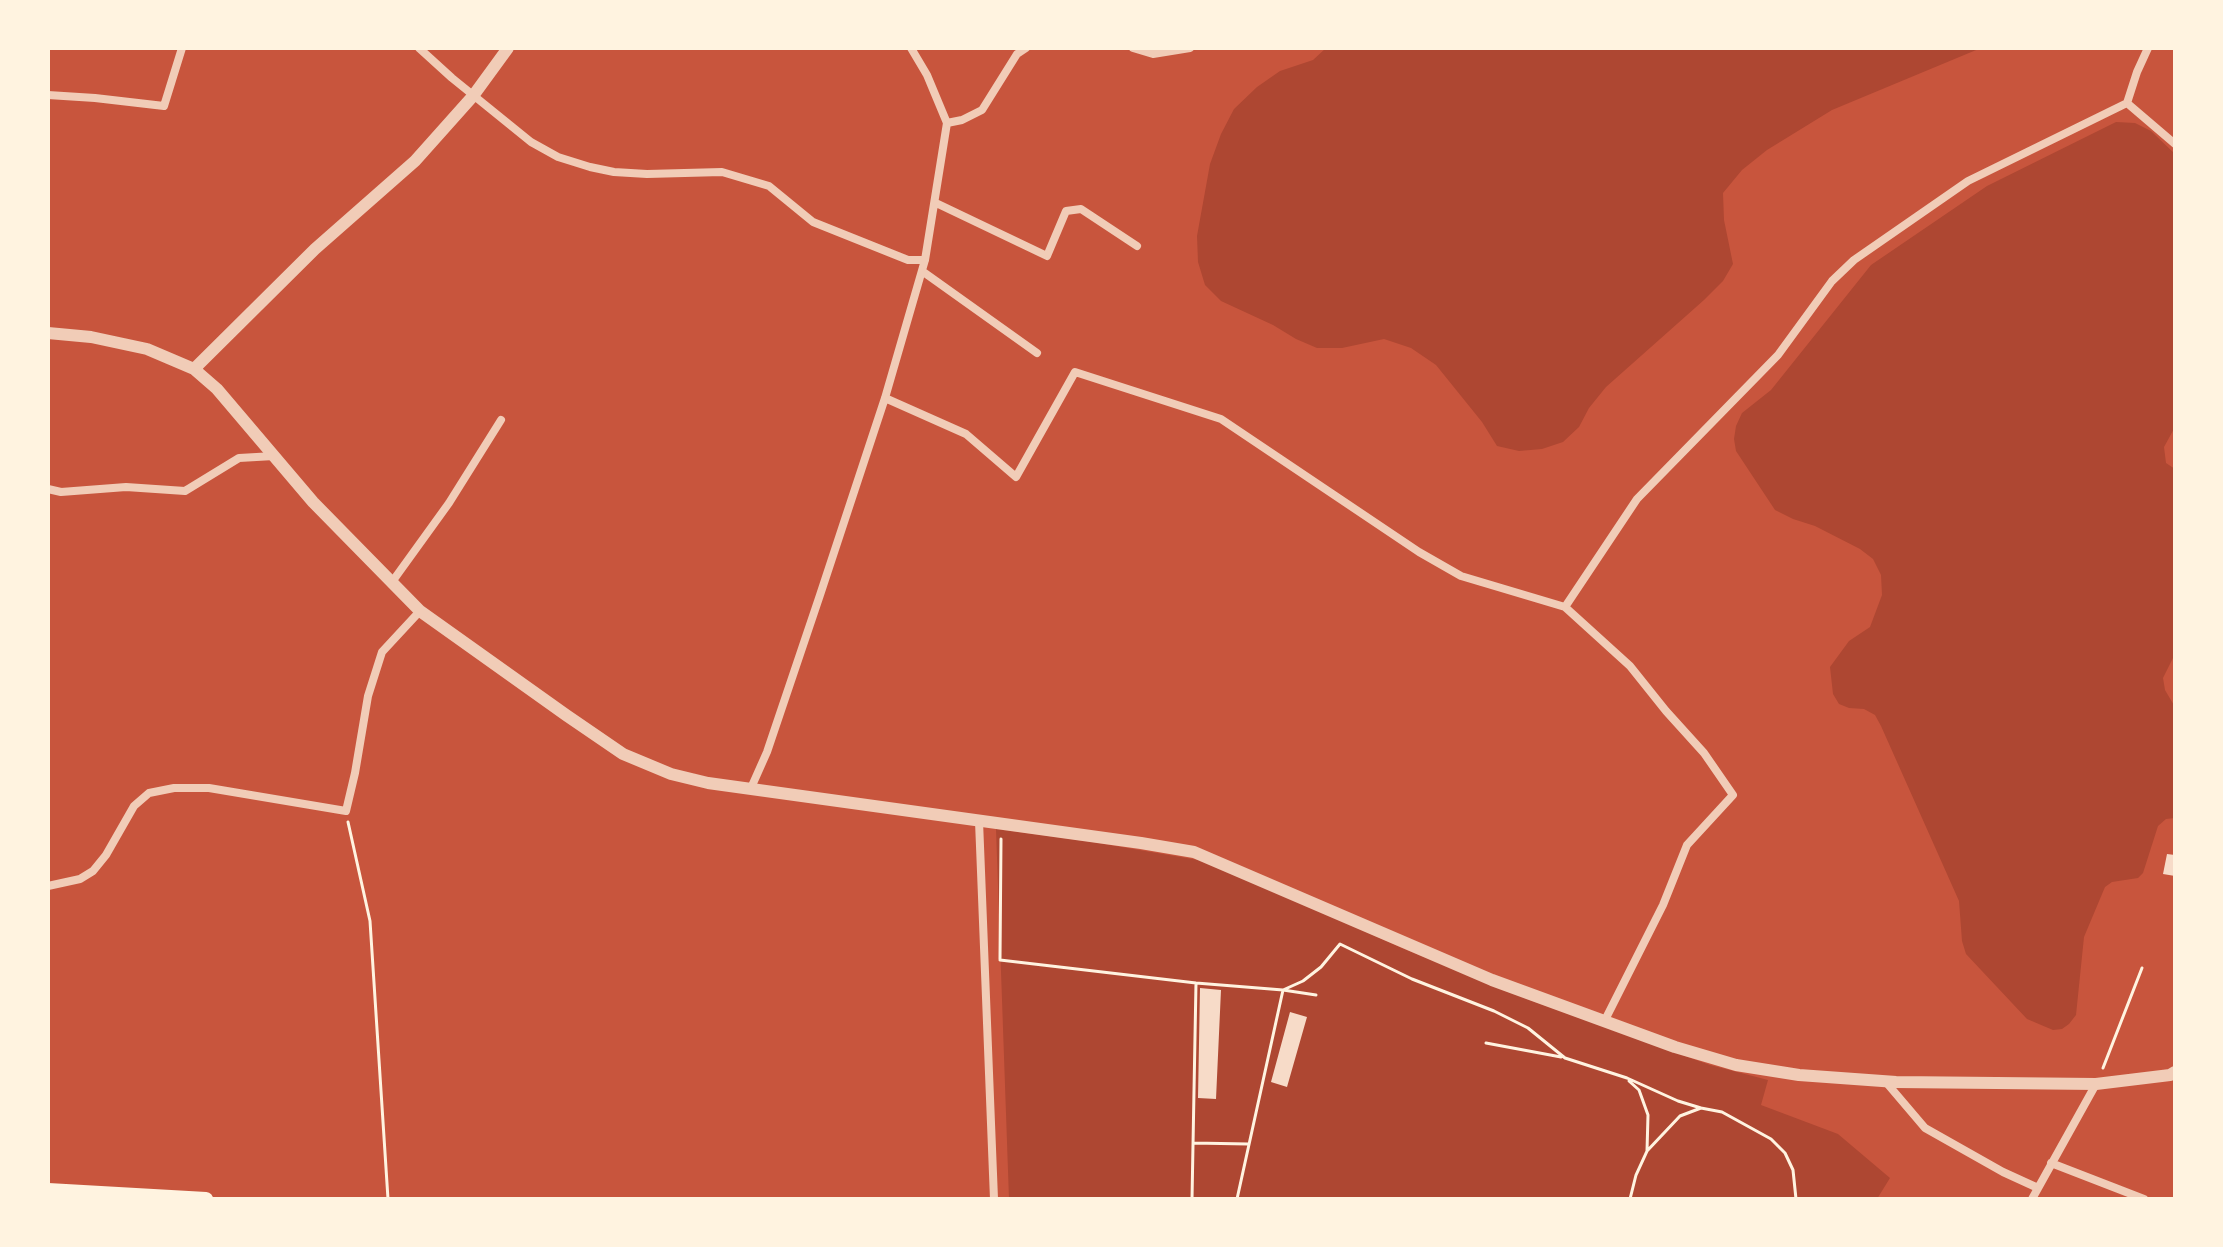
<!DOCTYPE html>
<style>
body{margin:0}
#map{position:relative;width:2223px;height:1247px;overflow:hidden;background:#c8553d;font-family:Georgia,serif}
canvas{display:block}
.frame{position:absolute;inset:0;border:50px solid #fff3e0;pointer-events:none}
</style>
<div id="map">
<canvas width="2223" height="1247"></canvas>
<div class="frame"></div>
</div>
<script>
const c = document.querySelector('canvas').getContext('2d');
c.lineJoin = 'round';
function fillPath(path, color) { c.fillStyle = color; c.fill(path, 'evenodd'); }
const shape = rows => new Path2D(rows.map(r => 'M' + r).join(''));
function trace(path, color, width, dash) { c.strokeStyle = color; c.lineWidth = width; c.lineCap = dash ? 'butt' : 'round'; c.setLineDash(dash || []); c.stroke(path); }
fillPath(shape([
 [1326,48,1981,48,1832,110,1767,150,1742,170,1723,193,1724,220,1733,264,1723,281,1704,300,1606,387,1589,408,1579,427,1563,442,1542,449,1519,451,1497,446,1482,422,1436,365,1411,348,1384,339,1342,348,1317,348,1296,339,1273,325,1221,301,1205,285,1198,262,1197,236,1210,164,1221,134,1234,109,1257,87,1280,71,1313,60],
 [2116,122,2135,123,2151,131,2175,154,2175,427,2164,447,2166,463,2175,469,2175,654,2163,678,2165,690,2175,707,2175,818,2166,819,2158,826,2143,873,2138,878,2112,882,2105,887,2084,937,2076,1015,2069,1024,2062,1029,2053,1030,2027,1019,1966,954,1962,941,1959,901,1881,726,1875,715,1864,709,1849,708,1839,704,1833,694,1830,667,1849,641,1870,627,1882,595,1881,575,1873,559,1860,549,1815,526,1793,519,1775,510,1736,451,1734,439,1736,426,1742,413,1771,390,1871,265,1987,186],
 [996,829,1092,842,1210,862,1402,948,1527,999,1710,1065,1768,1080,1761,1105,1838,1134,1890,1178,1877,1199,1009,1199]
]), '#ae4732');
fillPath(shape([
 [2167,854,2175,855,2175,876,2163,874],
 [1200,988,1221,990,1216,1099,1198,1098],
 [1290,1012,1307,1017,1287,1087,1271,1082]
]), '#f7dbc8');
trace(shape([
 [348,822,370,921,388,1199],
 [1000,959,1001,839],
 [1000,960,1196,983,1283,990,1316,995],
 [1486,1043,1561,1057],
 [2103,1068,2142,968],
 [1629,1081,1639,1090,1648,1115,1647,1151],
 [1193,1143,1248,1144],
 [1192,1199,1196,983],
 [1237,1199,1283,990,1303,981,1321,967,1340,944,1412,979,1494,1011,1528,1028,1565,1058,1627,1078,1678,1101,1701,1108],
 [1630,1199,1636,1175,1647,1151,1680,1116,1701,1108,1722,1112,1771,1139,1785,1153,1793,1170,1796,1199]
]), '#fff3e0', 3);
trace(shape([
 [419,48,452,78,531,142,558,157,590,167,614,172,647,174,722,172,769,186,813,222,908,260,925,260],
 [1133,48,1153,54,1190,48],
 [48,95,95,98,164,106,182,48],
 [2127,103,2175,144],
 [947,123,962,120,982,110,1017,54,1026,48],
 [936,203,1047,256,1066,211,1081,209,1137,246],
 [922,271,1037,353],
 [885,398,966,434,1016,477,1075,372,1221,419,1419,552,1461,576,1565,607,1630,666,1666,711,1704,753,1733,795,1687,845,1663,905,1604,1022],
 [48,489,61,492,126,487,185,491,239,458,274,456],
 [392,582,449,503,501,420],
 [1565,607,1637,499,1778,355,1832,281,1854,260,1968,181,2127,103,2137,72,2148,48],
 [751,788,767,752,820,595,885,398,925,260,947,123,927,75,911,48],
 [979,821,994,1199],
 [48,886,80,879,93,871,106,855,134,806,149,793,174,788,209,788,346,811,355,773,368,696,382,652,420,611],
 [1885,1081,1925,1128,2003,1172,2038,1188],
 [2051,1163,2144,1199],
 [2032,1199,2096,1084]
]), '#f1ccb7', 8);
trace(shape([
 [48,333,91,337,147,349,194,369,217,389,313,502,420,611,566,715,623,754,671,774,708,783,1141,843,1194,852,1492,980,1675,1047,1736,1065,1799,1075,1896,1082,2096,1084,2170,1075,2175,1072],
 [194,369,315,249,415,161,473,96,508,48]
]), '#f1ccb7', 12);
trace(shape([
 [48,1190,206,1199]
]), '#fff3e0', 14);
</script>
